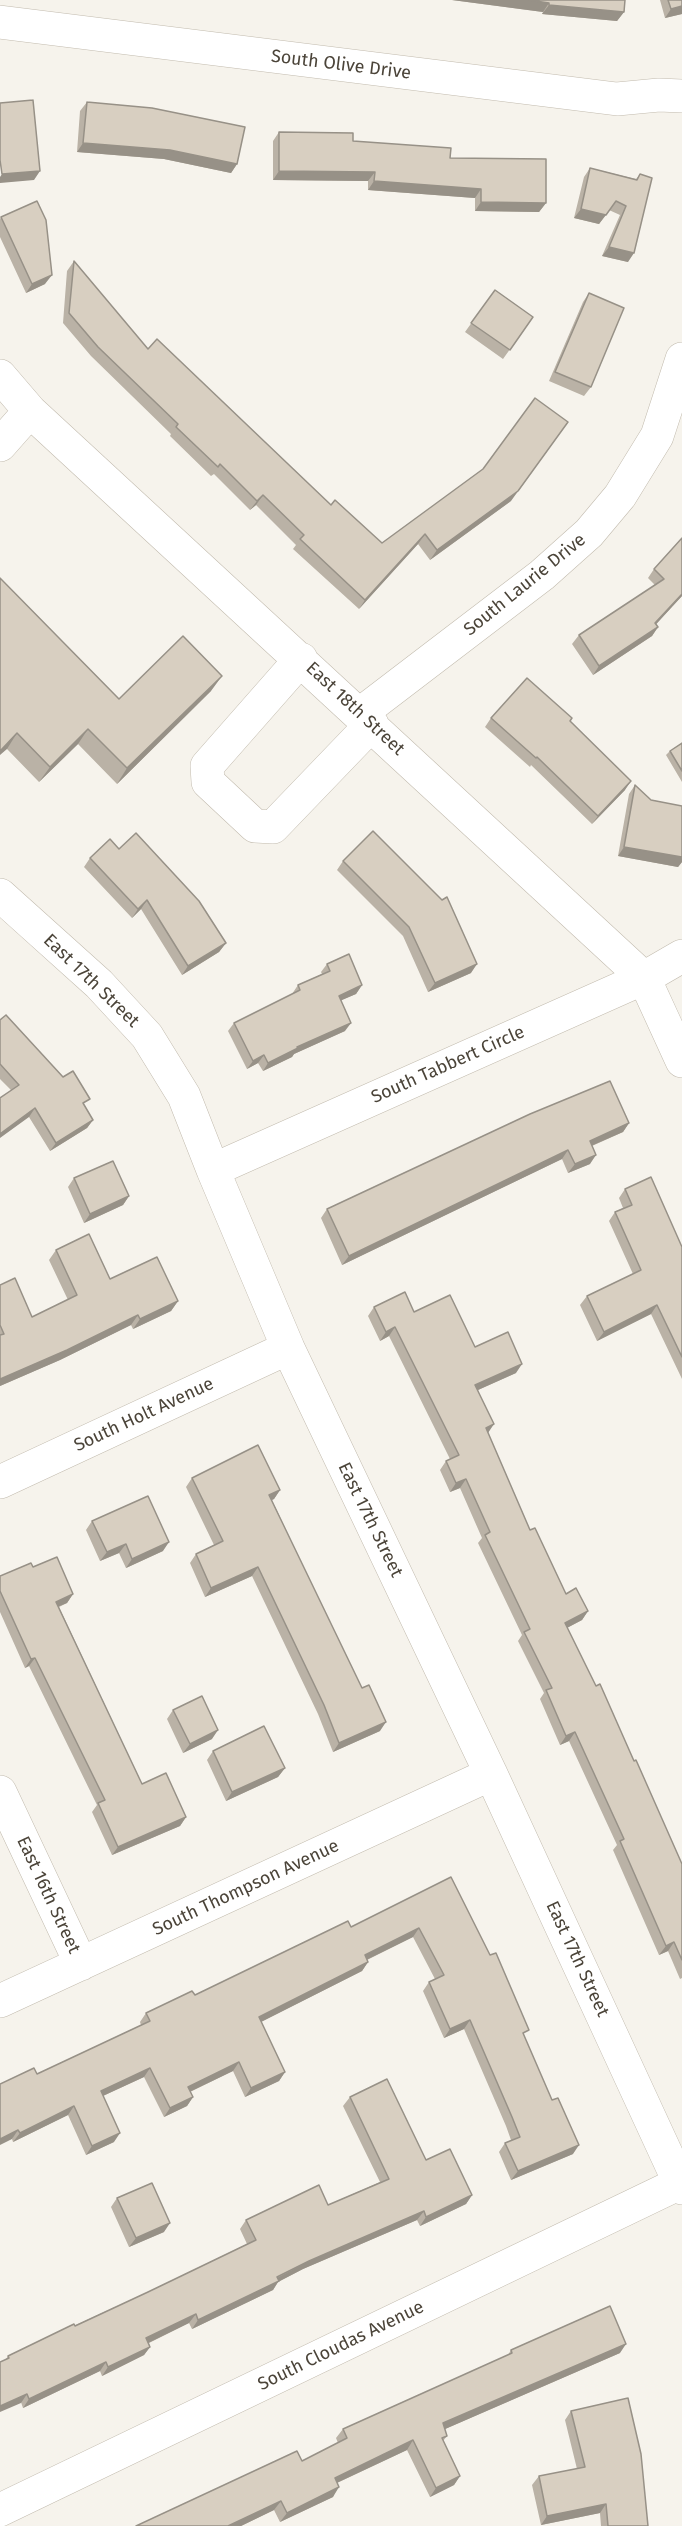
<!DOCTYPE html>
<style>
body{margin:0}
canvas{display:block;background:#f6f3ec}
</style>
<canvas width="682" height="2526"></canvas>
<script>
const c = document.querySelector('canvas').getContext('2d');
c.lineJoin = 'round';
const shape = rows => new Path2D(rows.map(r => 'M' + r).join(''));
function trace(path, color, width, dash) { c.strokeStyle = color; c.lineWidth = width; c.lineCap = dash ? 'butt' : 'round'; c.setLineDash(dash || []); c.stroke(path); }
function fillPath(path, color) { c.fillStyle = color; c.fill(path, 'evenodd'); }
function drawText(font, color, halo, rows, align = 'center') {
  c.font = font + ' "Fira Sans",sans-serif'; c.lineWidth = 6; c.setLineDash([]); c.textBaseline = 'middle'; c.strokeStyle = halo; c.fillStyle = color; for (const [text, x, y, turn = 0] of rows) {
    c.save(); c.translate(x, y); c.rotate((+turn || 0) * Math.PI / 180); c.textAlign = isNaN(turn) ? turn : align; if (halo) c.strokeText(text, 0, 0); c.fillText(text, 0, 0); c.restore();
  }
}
const minor = shape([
 [0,22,617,99,659,95,682,96],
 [0,376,30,411,644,978,682,1061],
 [0,445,30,411],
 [301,659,207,766,208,782,255,826,273,827,372,724],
 [360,714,542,575,589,533,620,496,657,436,682,359],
 [0,895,99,984,147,1036,184,1096,213,1170,288,1348,491,1774,682,2188],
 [213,1170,644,978,682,956],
 [0,1482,288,1348],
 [0,1792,81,1964],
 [0,2001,491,1774],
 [0,2510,682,2182]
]);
trace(minor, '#c2bbae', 34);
trace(minor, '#fff', 33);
fillPath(shape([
 [452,0,625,0,624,12,617,21,542,14,543,12],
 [660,0,682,0,682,14,665,18],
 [87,102,237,164,231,173,164,159,77,152,80,111],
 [279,132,353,141,450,158,546,203,539,212,475,211,475,198,368,190,368,181,273,180,273,141],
 [590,168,636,179,640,174,628,262,602,256,620,215,609,210,599,224,574,218,584,177],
 [1,217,45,284,26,293,0,237,0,219],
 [74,261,148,349,331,505,382,543,511,501,430,560,418,544,359,609,293,549,296,545,256,505,250,510,214,474,211,476,170,436,171,434,91,356,63,323,67,271],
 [495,290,533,317,503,359,465,332],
 [589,293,591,387,584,396,549,381,583,302],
 [682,538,682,596,656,624,658,627,652,636,593,675,572,644,579,635,655,585,648,578,654,569],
 [0,578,119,699,211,691,117,784,78,744,39,782,7,749],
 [491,718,570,721,625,790,592,824,531,765,530,767,485,727],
 [682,743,682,782,666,755,670,751],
 [635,785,682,857,682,862,678,867,618,856,629,794],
 [119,849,226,943,219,952,182,975,141,909,132,918,84,867,90,858],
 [343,861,471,973,428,992,403,936,337,870],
 [327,964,362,985,356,994,341,1000,345,1031,294,1054,292,1057,263,1071,258,1063,247,1069,228,1031,234,1023,292,994,298,985,322,974,321,972],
 [0,1020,85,1106,93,1120,87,1128,50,1151,29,1117,11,1090,0,1079],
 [629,1123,623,1132,592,1146,590,1164,568,1173,562,1159,342,1265,321,1218,327,1209],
 [74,1178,129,1196,123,1205,84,1223,68,1187],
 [625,1189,682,1247,682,1379,651,1314,597,1341,580,1305,587,1296,633,1274,609,1221,615,1212,623,1208,619,1198],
 [56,1250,110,1279,178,1301,171,1311,133,1329,131,1325,60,1360,0,1386,0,1285,32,1317,68,1300,49,1260],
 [374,1307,414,1312,475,1347,516,1373,478,1390,488,1433,530,1530,566,1594,588,1611,582,1620,567,1628,634,1761,682,1864,682,1978,680,1979,668,1951,659,1955,613,1850,617,1845,569,1741,560,1745,540,1699,544,1693,518,1641,522,1635,478,1543,482,1538,460,1488,450,1492,440,1470,446,1461,450,1459,389,1336,380,1341,368,1316],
 [192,1478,280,1490,274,1499,272,1500,380,1731,333,1752,318,1714,252,1576,205,1597,190,1563,196,1554,214,1545,186,1487],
 [92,1521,163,1551,126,1568,119,1553,100,1561,86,1530],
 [33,1567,73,1594,67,1603,59,1607,142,1784,186,1817,180,1826,112,1855,92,1812,97,1805,29,1666,25,1668,0,1612,0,1576],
 [173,1710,212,1739,183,1753,167,1719],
 [213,1751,285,1768,278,1777,226,1801,207,1760],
 [451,1877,524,2036,573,2154,511,2180,499,2152,505,2143,511,2140,506,2126,464,2029,444,2038,423,1991,429,1982,435,1979,413,1937,367,1960,368,1962,362,1971,261,2022,285,2072,279,2081,245,2097,233,2071,190,2092,193,2097,187,2106,164,2117,144,2077,103,2096,114,2142,86,2155,68,2115,13,2142,12,2139,37,2074,141,2025,140,2022,146,2013,195,1995,351,1927],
 [350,2097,426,2160,472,2195,466,2204,420,2226,417,2220,303,2269,278,2282,273,2290,192,2329,189,2323,149,2343,150,2347,144,2355,102,2376,100,2371,23,2408,6,2359,8,2356,148,2292,247,2244,240,2229,246,2220,328,2205,380,2182,343,2106],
 [117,2198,164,2232,129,2247,111,2207],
 [511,2350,620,2353,445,2429,447,2436,443,2441,460,2476,454,2485,430,2497,407,2450,337,2483,333,2497,280,2522,274,2510,241,2526,136,2526,302,2461,338,2443,336,2438,343,2429,508,2355],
 [571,2411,648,2526,601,2526,600,2513,541,2525,532,2485,539,2476,577,2469,565,2420]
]), '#bab2a6');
fillPath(shape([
 [452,0,529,0,549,3,543,12],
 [549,5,624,12,617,21,542,14],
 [682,6,682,14,665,18,671,9],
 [83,143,170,150,237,164,231,173,164,159,77,152],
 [40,171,34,180,0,183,0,177,2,174],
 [279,171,375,172,368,181,273,180],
 [374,181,481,189,475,198,368,190],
 [481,202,546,203,539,212,475,211],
 [581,209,606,215,599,224,574,218],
 [609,247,634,253,628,262,602,256],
 [52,275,45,284,26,293,32,284],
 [568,422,511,501,430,560,437,550],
 [263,495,256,505,250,510,257,501],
 [425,534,418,544,359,609,365,600],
 [682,594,682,596,649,632,655,623],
 [658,627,652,636,593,675,599,666],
 [222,676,211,691,117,784,127,768],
 [88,729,78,744,39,782,50,767],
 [17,733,7,749,0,755,0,751],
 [631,781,625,790,592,824,598,816],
 [624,847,682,857,682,862,678,867,618,856],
 [147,900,141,909,132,918,138,909],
 [226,943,219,952,182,975,188,966],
 [477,964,471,973,428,992,435,983],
 [362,985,356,994,333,1004,339,996],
 [351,1023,345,1031,294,1054,292,1057,263,1071,268,1063,297,1047],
 [264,1055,258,1063,247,1069,253,1061],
 [35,1108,29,1117,0,1138,0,1134],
 [93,1120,87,1128,50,1151,56,1143],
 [629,1123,623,1132,584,1149,590,1141],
 [568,1150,562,1159,342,1265,349,1256],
 [596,1155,590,1164,568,1173,575,1164],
 [129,1196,123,1205,84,1223,90,1214],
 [178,1301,171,1311,133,1329,140,1319],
 [657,1305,651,1314,597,1341,604,1332],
 [138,1315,131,1325,60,1360,0,1386,0,1379],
 [395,1327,389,1336,380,1341,386,1332],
 [522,1364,516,1373,469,1394,475,1385],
 [494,1424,488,1433,486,1428],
 [466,1479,460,1488,450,1492,456,1483],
 [280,1490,274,1499,263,1504,269,1495],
 [169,1542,163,1551,126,1568,132,1559],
 [126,1544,119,1553,100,1561,107,1552],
 [258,1567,252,1576,205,1597,211,1588],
 [73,1594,67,1603,50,1610,56,1602],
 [588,1611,582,1620,559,1632,565,1623],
 [35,1658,29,1666,25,1668,31,1659],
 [386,1722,380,1731,333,1752,339,1743],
 [218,1730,212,1739,183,1753,190,1744],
 [575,1732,569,1741,560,1745,566,1736],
 [285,1768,278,1777,226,1801,232,1792],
 [186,1817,180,1826,112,1855,118,1847],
 [419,1928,413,1937,358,1964,365,1955],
 [674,1942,668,1951,659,1955,666,1946],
 [368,1962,362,1971,253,2026,259,2017],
 [470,2020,464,2029,444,2038,450,2029],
 [239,2062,233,2071,181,2096,188,2087],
 [150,2068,144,2077,94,2100,101,2091],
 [285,2072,279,2081,245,2097,251,2088],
 [193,2097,187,2106,164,2117,170,2108],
 [74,2106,68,2115,13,2142,20,2133],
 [18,2130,12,2139,0,2145,0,2139],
 [120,2133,114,2142,86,2155,92,2146],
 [579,2145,573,2154,511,2180,518,2171],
 [472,2195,466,2204,420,2226,426,2217],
 [424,2211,417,2220,303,2269,278,2282,273,2290,192,2329,198,2320,309,2261],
 [170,2223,164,2232,129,2247,136,2238],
 [196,2314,189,2323,140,2347,146,2338],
 [626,2344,620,2353,436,2433,443,2423],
 [150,2347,144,2355,102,2376,108,2367],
 [106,2362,100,2371,23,2408,29,2399],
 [27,2394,21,2403,0,2412,0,2406],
 [413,2440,407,2450,328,2487,335,2478],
 [460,2476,454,2485,430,2497,436,2488],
 [339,2487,333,2497,280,2522,287,2513],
 [281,2501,274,2510,241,2526,228,2526],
 [606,2504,600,2513,541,2525,547,2516]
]), '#979187');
const building = shape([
 [529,0,625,0,624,12,549,5,549,3,529,0],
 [668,0,682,0,682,6,671,9,668,0],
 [33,100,40,171,2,174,0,160,0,103,33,100],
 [87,102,152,108,245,127,237,164,170,150,83,143,87,102],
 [279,132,353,133,353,141,451,148,450,158,546,159,546,203,481,202,481,189,374,181,375,172,279,171,279,132],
 [590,168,637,180,640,174,652,178,634,253,609,247,626,206,616,201,606,215,581,209,590,168],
 [37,201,46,220,52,275,32,284,1,217,37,201],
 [74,261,148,349,157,339,331,505,335,500,382,543,483,469,535,398,568,422,518,491,437,550,425,534,365,600,300,539,304,535,263,495,257,501,220,464,218,467,176,427,178,424,98,347,69,313,74,261],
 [495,290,533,317,510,350,471,323,495,290],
 [589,293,624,308,591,387,555,372,589,293],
 [682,538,682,594,655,623,658,627,599,666,579,635,664,579,654,569,682,538],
 [0,578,119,699,183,636,222,676,127,768,88,729,50,767,17,733,0,751,0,578],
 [527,678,572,718,570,721,631,781,598,816,537,757,536,758,491,718,527,678],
 [682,743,682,771,670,751,682,743],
 [635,785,651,800,682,806,682,857,624,847,635,785],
 [373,831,442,900,447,897,477,964,435,983,409,927,343,861,373,831],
 [136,833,199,901,226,943,188,966,147,900,138,909,90,858,110,839,119,849,136,833],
 [349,954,362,985,339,996,351,1023,297,1047,298,1048,268,1063,264,1055,253,1061,234,1023,300,990,298,985,330,971,327,964,349,954],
 [6,1015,63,1077,73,1071,90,1099,83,1103,93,1120,56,1143,35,1108,0,1134,0,1098,19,1085,0,1064,0,1020,6,1015],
 [610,1081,629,1123,590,1141,596,1155,575,1164,568,1150,349,1256,327,1209,530,1114,610,1081],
 [113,1161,129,1196,90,1214,74,1178,113,1161],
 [651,1177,682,1247,682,1357,657,1305,604,1332,587,1296,641,1270,615,1212,632,1205,625,1189,651,1177],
 [89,1234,110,1279,157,1257,178,1301,140,1319,138,1315,67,1350,0,1379,0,1335,4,1334,0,1325,0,1285,15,1278,32,1317,77,1295,56,1250,89,1234],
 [405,1292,414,1312,450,1295,475,1347,508,1332,522,1364,475,1385,494,1424,486,1428,530,1530,535,1528,566,1594,576,1588,588,1611,565,1623,596,1686,600,1684,634,1761,636,1760,682,1864,682,1960,674,1942,666,1946,620,1841,624,1839,575,1732,566,1736,546,1690,552,1688,524,1632,530,1629,485,1535,490,1532,466,1479,456,1483,446,1461,459,1455,395,1327,386,1332,374,1307,405,1292],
 [258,1445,280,1490,269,1495,362,1688,369,1685,386,1722,339,1743,324,1705,258,1567,211,1588,196,1554,223,1541,192,1478,258,1445],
 [148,1496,169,1542,132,1559,126,1544,107,1552,92,1521,148,1496],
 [57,1557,73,1594,56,1602,142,1784,166,1773,186,1817,118,1847,98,1803,105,1800,35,1658,31,1659,0,1591,0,1576,31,1563,33,1567,57,1557],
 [202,1696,218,1730,190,1744,173,1710,202,1696],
 [264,1726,285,1768,232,1792,213,1751,264,1726],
 [451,1877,490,1955,496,1953,529,2030,523,2033,552,2100,558,2098,579,2145,518,2171,505,2143,520,2137,512,2117,470,2020,450,2029,429,1982,444,1975,419,1928,365,1955,368,1962,259,2017,285,2072,251,2088,239,2062,188,2087,193,2097,170,2108,150,2068,101,2091,120,2133,92,2146,74,2106,20,2133,18,2130,0,2139,0,2084,34,2068,37,2074,150,2021,146,2013,192,1991,195,1995,348,1921,351,1927,451,1877],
 [387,2079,426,2160,450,2149,472,2195,426,2217,424,2211,309,2261,277,2277,279,2281,198,2320,196,2314,146,2338,150,2347,108,2367,106,2362,29,2399,27,2394,0,2406,0,2362,9,2358,8,2356,74,2324,75,2326,148,2292,256,2240,246,2220,319,2185,328,2205,389,2179,350,2097,387,2079],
 [152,2183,170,2223,136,2238,117,2198,152,2183],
 [610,2306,626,2344,443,2423,447,2436,442,2438,460,2476,436,2488,413,2440,335,2478,339,2487,287,2513,281,2501,228,2526,136,2526,297,2451,302,2461,347,2438,343,2429,512,2353,511,2350,610,2306],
 [628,2398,641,2454,648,2526,608,2526,606,2504,547,2516,539,2476,585,2467,571,2411,628,2398]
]);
fillPath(building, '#d8cfc1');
trace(building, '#979187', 1.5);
drawText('18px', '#4b4439', '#fff', [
 ["South Olive Drive",341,65,7],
 ["South Laurie Drive",525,585,-39],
 ["East 18th Street",355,709,43],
 ["East 17th Street",91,981,44],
 ["South Tabbert Circle",448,1065,-24],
 ["South Holt Avenue",144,1415,-25],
 ["East 17th Street",370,1520,64],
 ["South Thompson Avenue",246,1888,-25],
 ["East 16th Street",48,1895,65],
 ["East 17th Street",577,1959,65],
 ["South Cloudas Avenue",341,2346,-26]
]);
</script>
